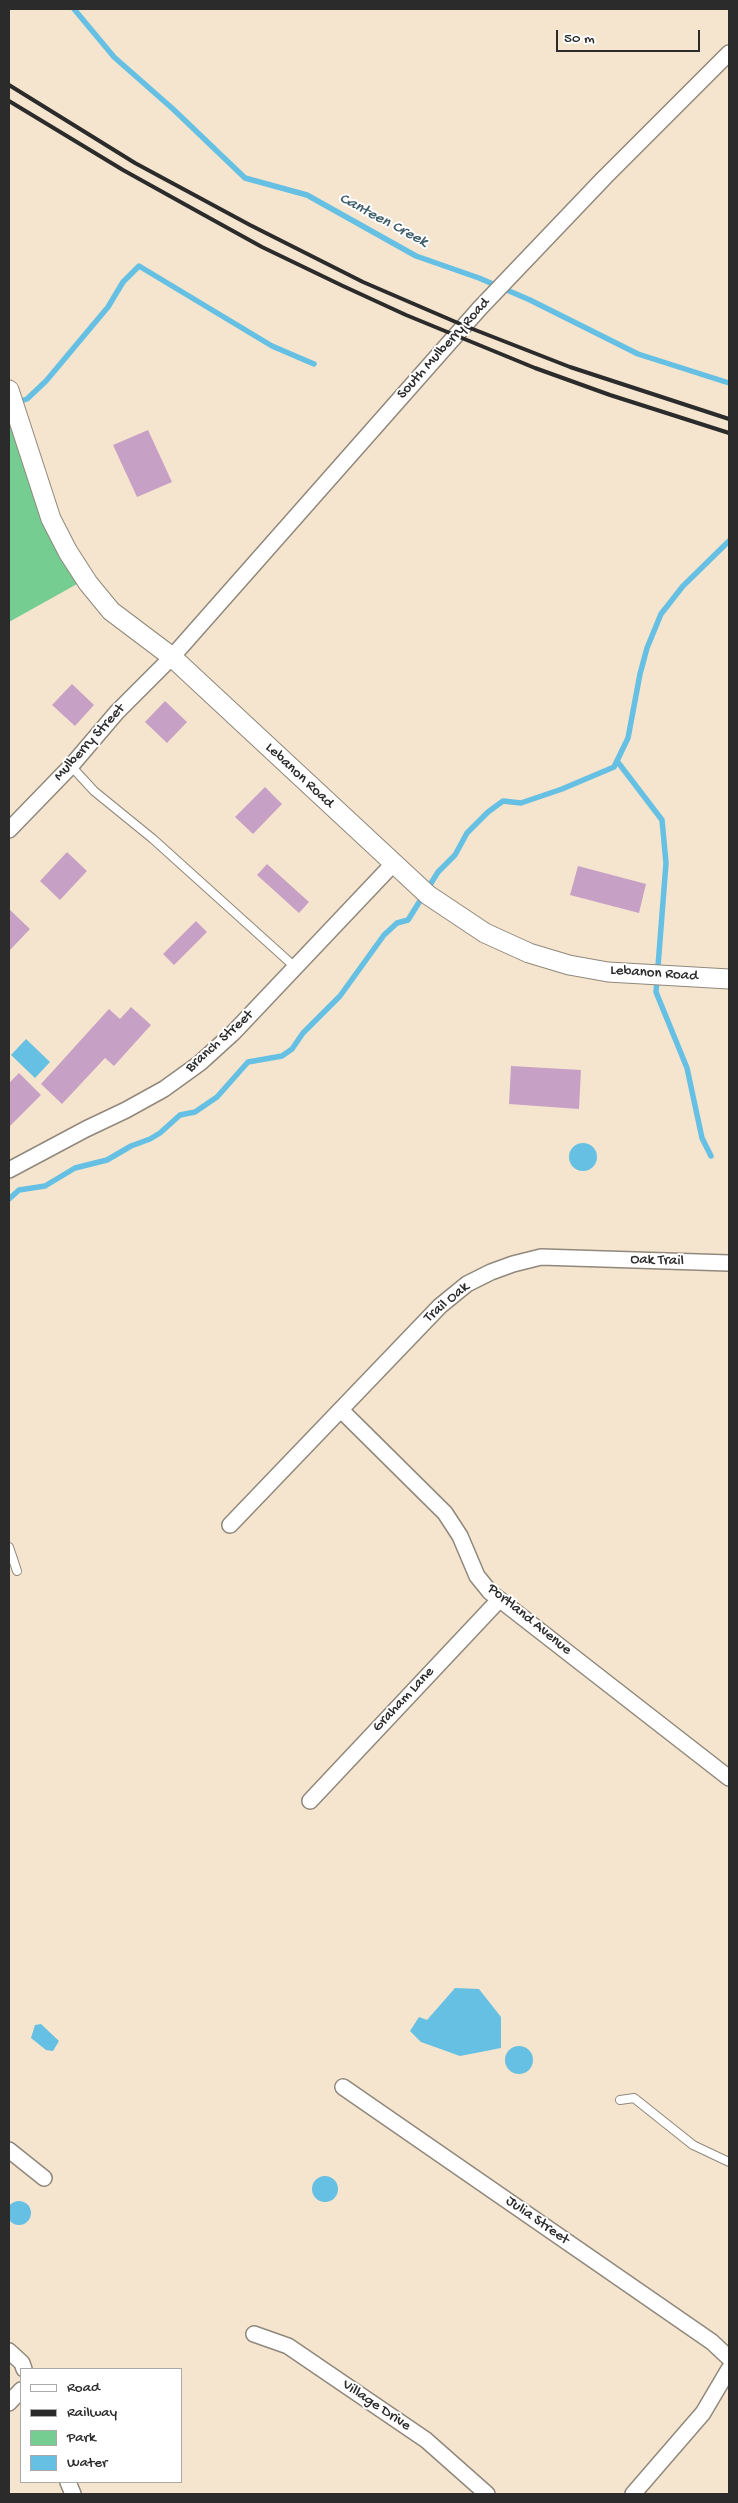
<!DOCTYPE html>
<style>
body{margin:0}
#map{position:relative;width:738px;height:2503px;overflow:hidden;background:#f5e5ce;font-family:"Gochi Hand",sans-serif}
canvas{display:block}
.frame{position:absolute;inset:0;border:10px solid #2b2b2b;pointer-events:none}
.legend{position:absolute;left:20px;top:2368px;width:162px;height:115px;box-sizing:border-box;background:#fff;border:1px solid #aaa;margin:0;padding:6px 9px;list-style:none;font-size:15px;color:#2b2b2b}
.legend li{display:flex;align-items:center;gap:10px;height:25px}
.legend b{width:25px;border:1px solid #aaa}
.scale{position:absolute;left:556px;top:30px;width:144px;height:22px;box-sizing:border-box;border:2px solid #2b2b2b;border-top:0;padding-left:6px;font-size:15px;line-height:18px;white-space:nowrap;color:#2b2b2b;-webkit-text-stroke:4px #fff;paint-order:stroke}
</style>
<div id="map">
<canvas width="738" height="2503"></canvas>
<div class="frame"></div>
<ul class="legend">
<li><b style="height:6px;background:#fff"></b>Road</li>
<li><b style="height:6px;background:#2b2b2b"></b>Railway</li>
<li><b style="height:14px;background:#75cd92"></b>Park</li>
<li><b style="height:14px;background:#66c0e3"></b>Water</li>
</ul>
<div class="scale">50 m</div>
</div>
<script>
const c = document.querySelector('canvas').getContext('2d');
c.lineJoin = 'round';
function fillPath(path, color) { c.fillStyle = color; c.fill(path, 'evenodd'); }
const shape = rows => new Path2D(rows.map(r => 'M' + r).join(''));
function trace(path, color, width, dash) { c.strokeStyle = color; c.lineWidth = width; c.lineCap = dash ? 'butt' : 'round'; c.setLineDash(dash || []); c.stroke(path); }
function drawText(font, color, halo, rows, align = 'center') {
  c.font = font + ' "Gochi Hand",sans-serif'; c.lineWidth = 4; c.setLineDash([]); c.textBaseline = 'middle'; c.strokeStyle = halo; c.fillStyle = color; for (const [text, x, y, turn = 0] of rows) {
    c.save(); c.translate(x, y); c.rotate((+turn || 0) * Math.PI / 180); c.textAlign = isNaN(turn) ? turn : align; if (halo) c.strokeText(text, 0, 0); c.fillText(text, 0, 0); c.restore();
  }
}
fillPath(shape([
 [9,390,86,579,9,622]
]), '#75cd92');
fillPath(shape([
 [26,1039,50,1062,35,1078,11,1055],
 '569 1157a14 14 0 1 1 28 0a14 14 0 1 1-28 0Z',
 [455,1988,479,1989,501,2017,501,2048,460,2056,421,2042,410,2031,419,2017,427,2020],
 [41,2024,59,2041,53,2051,46,2050,31,2038,35,2025],
 '505 2060a14 14 0 1 1 28 0a14 14 0 1 1-28 0Z',
 '312 2189a13 13 0 1 1 26 0a13 13 0 1 1-26 0Z',
 '7 2213a12 12 0 1 1 24 0a12 12 0 1 1-24 0Z'
]), '#66c0e3');
trace(shape([
 [74,9,114,57,173,109,245,178,307,195,416,256,479,278,530,300,638,354,729,383],
 [15,403,27,399,46,381,108,307,123,282,139,266,272,346,314,364],
 [617,761,662,820,666,863,656,992,687,1068,702,1138,711,1156],
 [9,1199,19,1190,45,1186,75,1168,107,1160,131,1146,150,1139,160,1133,180,1115,195,1112,217,1097,248,1062,282,1056,292,1049,303,1033,340,996,384,935,397,923,408,920,438,872,455,855,467,833,488,812,503,801,521,803,562,789,614,767,628,738,640,674,647,648,661,614,683,586,729,541]
]), '#66c0e3', 5.5);
fillPath(shape([
 [148,430,172,482,137,497,113,445],
 [72,684,94,705,75,726,52,705],
 [165,701,187,722,167,743,145,722],
 [265,787,282,804,253,834,235,817],
 [67,852,87,871,60,900,40,881],
 [267,864,309,902,299,913,257,875],
 [578,866,646,884,639,913,570,895],
 [9,909,30,929,9,951],
 [196,921,207,932,174,965,163,954],
 [131,1007,151,1025,114,1066,105,1058,62,1104,41,1084,109,1009,120,1019],
 [511,1066,581,1070,579,1109,509,1104],
 [19,1073,41,1095,9,1127,9,1083]
]), '#c7a1c5');
const service = shape([
 [71,766,94,791,153,839,295,967],
 [9,1547,17,1571],
 [620,2100,634,2098,693,2145,729,2162]
]);
const minor = shape([
 [9,830,71,766,117,712,172,657,480,308,605,177,729,53],
 [9,1170,86,1129,126,1110,164,1089,200,1063,233,1033,393,864],
 [341,1410,445,1513,460,1536,477,1576,490,1592,729,1778],
 [230,1525,440,1306,467,1284,491,1272,513,1264,541,1257,729,1263],
 [310,1801,499,1600],
 [343,2087,712,2342,729,2358],
 [9,2150,44,2178],
 [254,2334,288,2346,426,2440,487,2494],
 [9,2351,22,2363,24,2369],
 [9,2403,21,2390],
 [68,2482,73,2494],
 [633,2494,703,2413,729,2369]
]);
const tertiary = shape([
 [9,390,51,519,68,552,88,583,111,611,172,657,428,895,485,933,529,953,569,965,608,972,729,979]
]);
trace(service, '#90887c', 10);
trace(minor, '#90887c', 18);
trace(tertiary, '#90887c', 21);
trace(service, '#fff', 8);
trace(minor, '#fff', 15);
trace(tertiary, '#fff', 19);
trace(shape([
 [9,85,135,163,250,225,363,282,465,326,570,367,729,419],
 [9,101,123,170,195,210,262,247,343,286,406,315,535,368,610,395,729,433]
]), '#2b2b2b', 4);
drawText('15px', '#2b2b2b', '#fff', [
 ["South Mulberry Road",444,349,-48],
 ["Mulberry Street",90,743,-48],
 ["Lebanon Road",299,776,43],
 ["Lebanon Road",654,974,4],
 ["Branch Street",220,1042,-42],
 ["Oak Trail",657,1261,2],
 ["Trail Oak",447,1303,-40],
 ["Portland Avenue",529,1620,39],
 ["Graham Lane",404,1700,-47],
 ["Julia Street",537,2221,35],
 ["Village Drive",376,2406,34]
]);
drawText('italic 16px', '#405f6b', '#fff', [
 ["Canteen Creek",383,221,28]
]);
</script>
